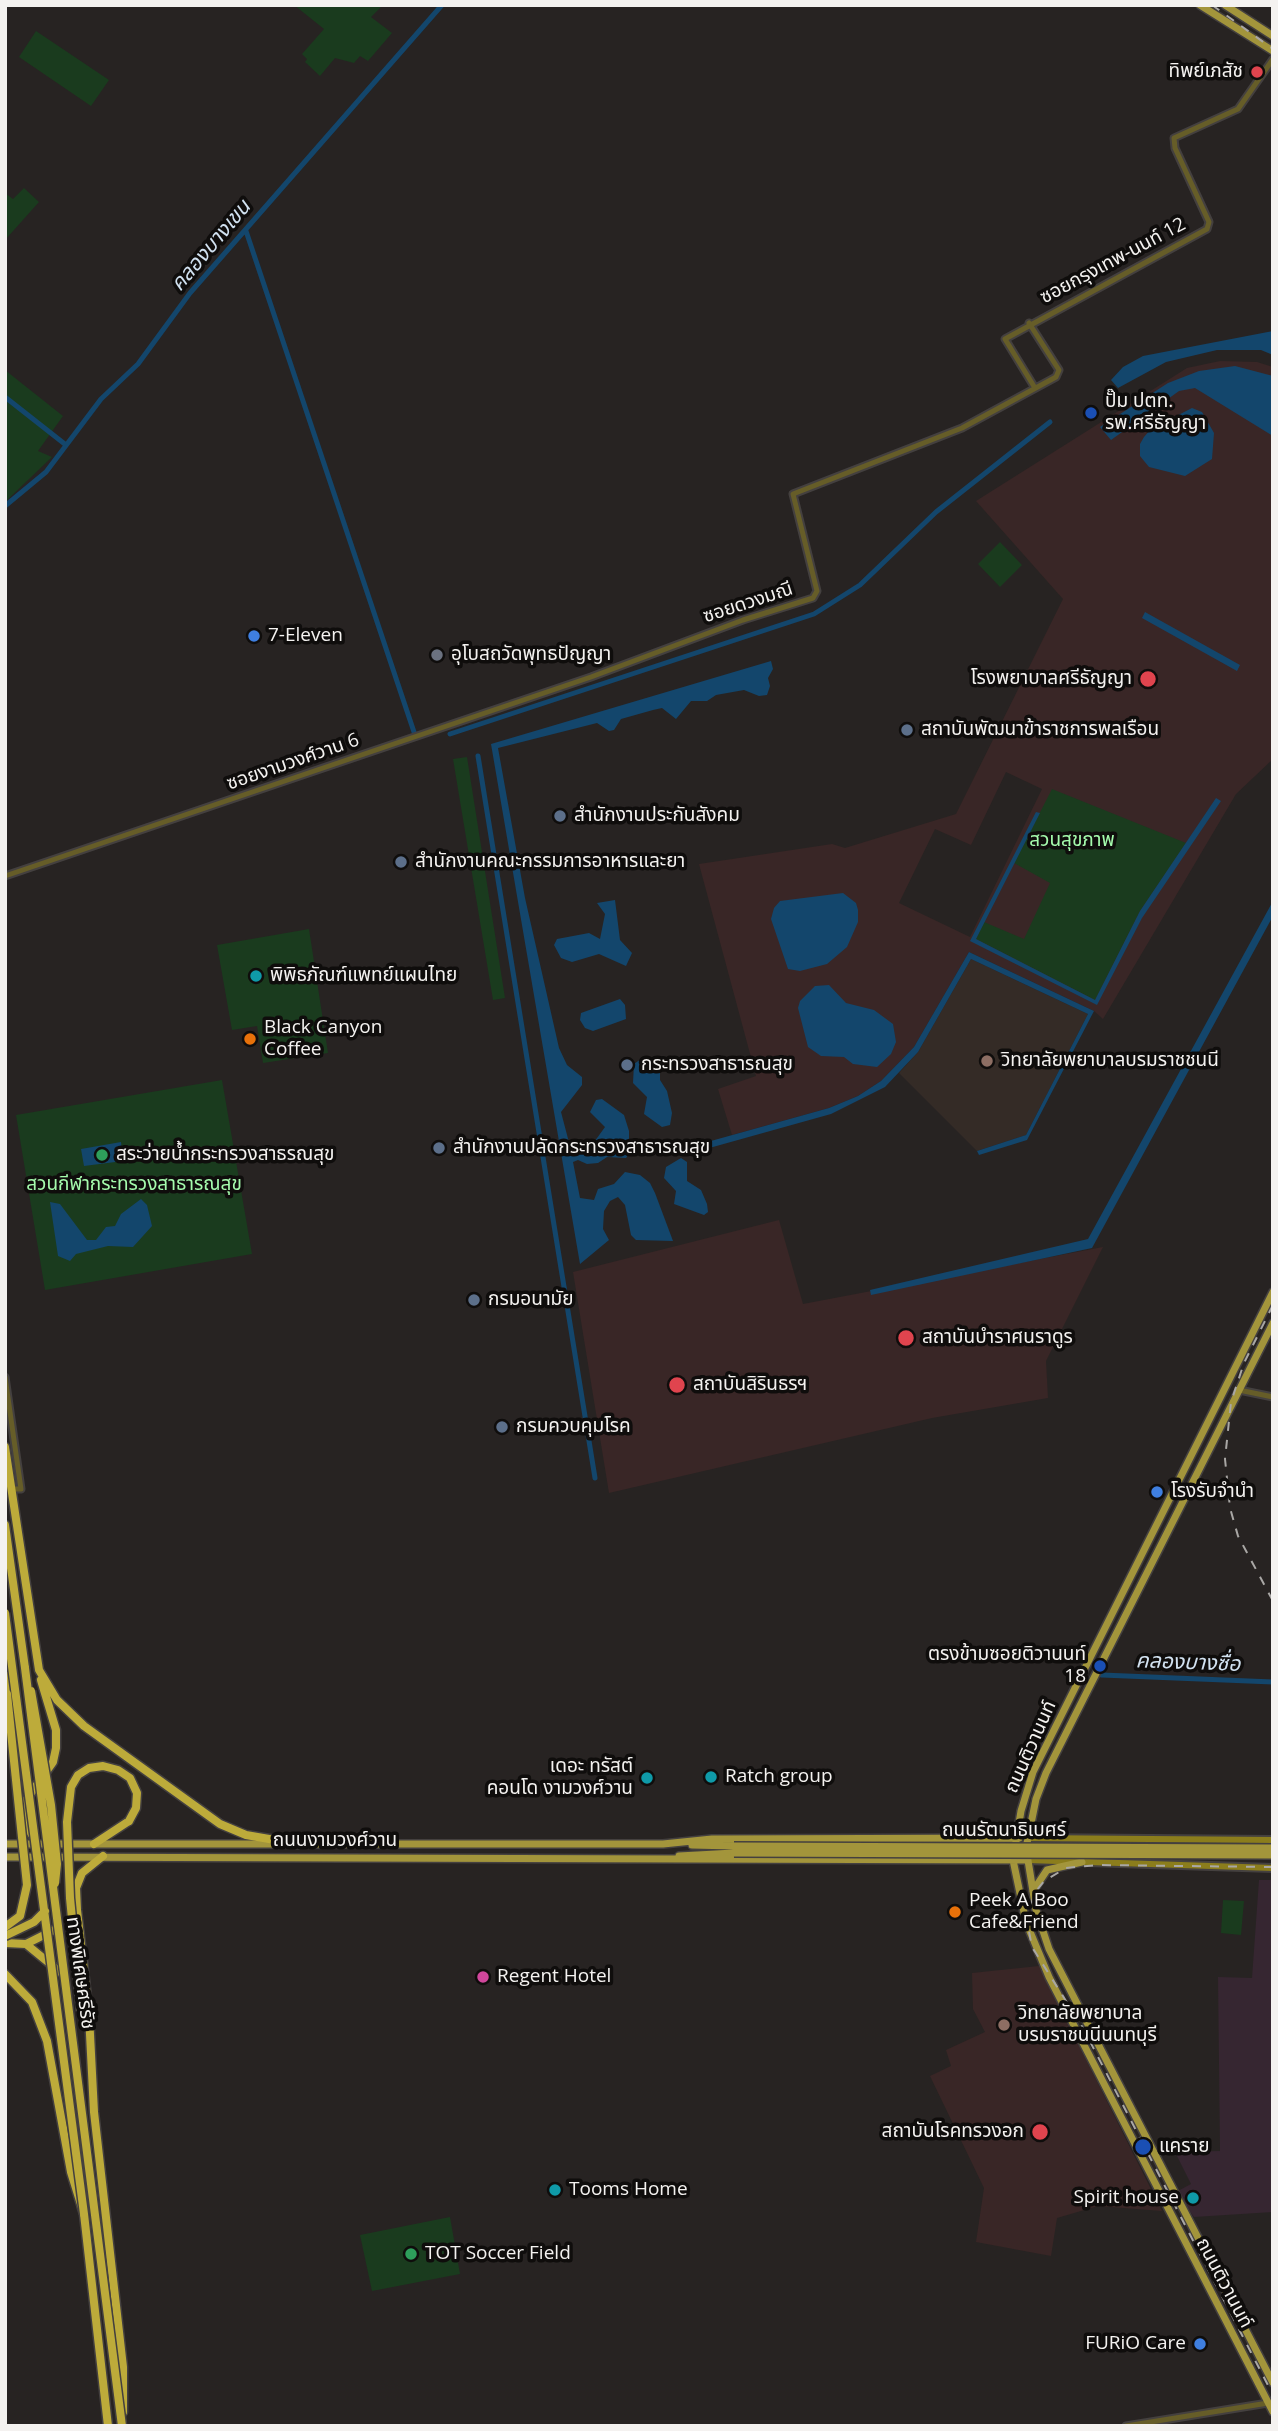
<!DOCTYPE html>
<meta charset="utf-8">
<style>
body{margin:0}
#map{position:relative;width:1278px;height:2431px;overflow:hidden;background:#272322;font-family:"Open Sans",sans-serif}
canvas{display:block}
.frame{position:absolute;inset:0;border:7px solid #f4f2f0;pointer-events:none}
</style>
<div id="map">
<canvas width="1278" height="2431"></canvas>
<div class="frame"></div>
</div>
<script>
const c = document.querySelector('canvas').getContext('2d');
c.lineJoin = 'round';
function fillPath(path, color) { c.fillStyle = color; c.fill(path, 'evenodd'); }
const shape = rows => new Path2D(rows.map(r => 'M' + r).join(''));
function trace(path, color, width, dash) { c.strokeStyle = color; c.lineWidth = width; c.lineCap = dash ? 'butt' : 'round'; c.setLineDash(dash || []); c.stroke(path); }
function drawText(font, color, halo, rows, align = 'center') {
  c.font = font + ' "Open Sans","Noto Sans Thai",sans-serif'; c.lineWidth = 7; c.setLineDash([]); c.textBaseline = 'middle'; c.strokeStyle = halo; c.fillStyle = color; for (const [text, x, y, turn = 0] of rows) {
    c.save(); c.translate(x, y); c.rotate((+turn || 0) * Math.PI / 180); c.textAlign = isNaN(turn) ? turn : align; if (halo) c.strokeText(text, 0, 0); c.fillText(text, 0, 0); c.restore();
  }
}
fillPath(shape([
 [1259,1880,1273,1880,1273,2212,1194,2217,1176,2192,1191,2184,1175,2152,1220,2151,1218,1977,1252,1978]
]), '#362631');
fillPath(shape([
 [971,959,1088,1014,1026,1135,977,1151,899,1073,918,1052]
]), '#342b26');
fillPath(shape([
 [1220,361,1257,362,1273,367,1273,759,1236,794,1103,1019,1094,1011,969,952,914,1047,881,1081,858,1096,829,1108,732,1135,718,1089,756,1076,699,864,832,844,845,848,956,814,1063,599,976,501,1187,368],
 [1006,772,1042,789,970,937,899,903,935,829,971,845],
 [779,1220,803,1304,1103,1247,1046,1361,1048,1398,932,1418,609,1493,573,1272],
 [1039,1966,1162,2211,1098,2206,1057,2218,1051,2256,976,2242,984,2188,930,2076,951,2066,946,2050,985,2032,973,2009,972,1973]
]), '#392626');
fillPath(shape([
 [294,5,383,5,371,17,392,33,368,61,360,56,354,63,335,58,320,76,305,62,307,59,302,54,324,29],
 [36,31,109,80,91,106,19,57],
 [24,188,39,202,5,240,5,193,13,199],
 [5,370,63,416,38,451,52,457,5,502],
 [1000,542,1022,565,1000,587,978,564],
 [467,757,505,998,493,1000,453,759],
 [1052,789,1186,843,1140,911,1095,1000,976,939,984,922,1024,939,1050,883,1014,863],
 [309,929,328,1053,263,1063,257,1026,232,1030,217,945],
 [222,1080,252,1254,45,1290,16,1115],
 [1223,1900,1244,1901,1241,1935,1221,1933],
 [450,2217,460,2274,372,2291,360,2235]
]), '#1a3b1e');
fillPath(shape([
 [1273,331,1273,355,1261,350,1217,350,1166,362,1118,388,1111,380,1123,367,1143,356],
 [1235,366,1273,376,1273,436,1195,388,1179,391,1111,440,1100,427,1168,383,1199,371],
 [1192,408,1202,412,1214,433,1212,459,1185,476,1149,467,1140,456,1140,444,1144,437,1151,429],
 [1145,612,1240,665,1237,671,1142,618],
 [771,661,773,669,768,678,770,686,767,695,759,696,744,690,716,695,707,701,691,701,676,719,662,708,653,710,621,719,614,730,609,731,597,723,498,748,525,898,559,1048,567,1065,582,1077,582,1085,561,1112,571,1150,592,1145,605,1127,590,1112,596,1100,602,1099,624,1115,629,1131,629,1154,626,1158,607,1157,598,1163,587,1164,578,1160,573,1162,580,1198,594,1200,598,1189,614,1184,625,1172,640,1175,650,1183,655,1193,673,1241,636,1240,631,1235,625,1205,618,1197,610,1201,604,1211,603,1229,609,1240,580,1264,491,744],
 [1216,798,1221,801,1142,918,1097,1005,970,941,1036,812,1040,813,976,939,1095,1000,1140,911],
 [843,893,856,903,858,910,858,922,847,947,827,964,800,971,788,969,771,919,774,908,780,901],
 [615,900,620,940,632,953,626,966,599,954,572,962,561,958,554,945,557,939,589,933,600,939,605,914,597,903],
 [1273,901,1273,916,1092,1248,871,1295,870,1290,1088,1239],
 [969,952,1094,1011,1027,1140,979,1155,977,1151,1026,1135,1088,1014,971,959,918,1052,885,1087,831,1114,695,1152,693,1146,829,1108,858,1096,881,1081,914,1047],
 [829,985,846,1003,874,1010,893,1024,896,1042,891,1054,877,1067,853,1064,844,1057,821,1056,808,1047,798,1008,800,1001,815,986],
 [620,999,625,1005,626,1019,593,1031,585,1028,580,1020,581,1013],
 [641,1059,648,1059,660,1069,660,1080,667,1091,672,1113,670,1125,662,1127,644,1114,647,1097,633,1083,634,1064],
 [121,1142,123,1161,84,1166,81,1149],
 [681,1158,687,1162,687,1181,701,1190,707,1204,708,1212,704,1215,674,1204,676,1191,664,1178,666,1167],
 [141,1199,147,1205,152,1226,133,1247,108,1246,76,1254,70,1261,58,1256,50,1202,60,1204,87,1240,96,1240,106,1227,115,1226,121,1214]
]), '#13466c');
trace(shape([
 [246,231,414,732],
 [5,397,66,445],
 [5,506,46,472,101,399,138,364,190,293,442,5],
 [450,734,814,614,860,585,936,512,1050,422],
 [478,756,595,1478],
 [1102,1675,1273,1682]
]), '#13466c', 5);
const tertiary = shape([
 [1035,388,1005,339,1207,229,1209,222,1175,148,1174,138,1238,109,1273,59],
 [5,876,591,677,743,620,813,598,817,591,793,494,962,428,1056,377,1059,370,1029,323],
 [5,1377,21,1489,11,1489],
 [1239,1390,1273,1397],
 [1126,2426,1268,2403]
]);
const secondary = shape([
 [1027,1838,1273,1840],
 [1027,1860,1273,1868]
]);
const primary = shape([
 [1200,5,1273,51],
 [1225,5,1273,36],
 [1273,1292,1033,1772,1021,1811,1013,1860,1026,1922,1049,1977,1273,2412],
 [1273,1323,1046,1773,1036,1799,1026,1848,1036,1910,1049,1949,1273,2383],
 [5,1844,663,1844,712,1839,1019,1838],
 [692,1845,734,1846],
 [679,1856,734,1853],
 [5,1857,1027,1860],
 [1033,1891,1047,1870,1082,1862]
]);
const motorway = shape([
 [5,1447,39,1670,57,1700,84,1726,220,1824,246,1835,298,1844],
 [5,1525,25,1668],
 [5,1675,7,1694],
 [34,1838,29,1830,24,1803,53,1762,56,1748,56,1730,41,1680],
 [94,1844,129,1821],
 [103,1856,82,1873,76,1888,77,1910,89,2015,94,2112,123,2367,123,2412],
 [5,1943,26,1944,54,1930],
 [26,1944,60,1972],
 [5,1974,32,2002,47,2041,71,2172,84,2214,108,2426]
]);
trace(tertiary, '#44403f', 9);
trace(secondary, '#44403f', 10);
trace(primary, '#44403f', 10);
trace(motorway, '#44403f', 11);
trace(tertiary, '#665d28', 5);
trace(secondary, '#8b7d1c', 6);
trace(primary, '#a3953b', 7);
trace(motorway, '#bdab3a', 8);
trace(shape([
 [1212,5,1273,49],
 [1273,1305,1244,1363,1231,1402,1225,1459,1230,1508,1238,1536,1273,1601],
 [1273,1867,1097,1865,1066,1868,1044,1881,1034,1894,1027,1921,1032,1947,1083,2028,1273,2395]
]), '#a9a7a5', 2, [9, 9]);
const primaryBridge = shape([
 [734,1846,1273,1848],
 [734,1853,1273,1855]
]);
const motorwayBridge = shape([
 [5,1613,84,2214],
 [25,1668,122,2426],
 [31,1691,51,1805,57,1864,55,1883],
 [5,1927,20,1916,27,1885,7,1694],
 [5,1936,34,1922,45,1911],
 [81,2011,70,1898,67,1822,71,1787,78,1775,89,1768,103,1766,118,1770,130,1778,137,1793,136,1808,129,1821]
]);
trace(primaryBridge, '#44403f', 10, []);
trace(motorwayBridge, '#44403f', 11, []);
trace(primaryBridge, '#a3953b', 7);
trace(motorwayBridge, '#bdab3a', 8);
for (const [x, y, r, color] of [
 [1257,72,7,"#e0444e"],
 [1091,413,7,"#1a4fb4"],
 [254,636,7,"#3f7fe0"],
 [437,655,7,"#6b7280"],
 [1148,679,9,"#e0444e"],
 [907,730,7,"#5c6f8a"],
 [560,816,7,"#5c6f8a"],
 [401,862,7,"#5c6f8a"],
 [256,976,7,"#0f9aa8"],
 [250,1039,7,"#e8710a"],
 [987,1061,7,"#8d6e63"],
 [627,1065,7,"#5c6f8a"],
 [439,1148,7,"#5c6f8a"],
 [102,1155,7,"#2e9e5b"],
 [474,1300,7,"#5c6f8a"],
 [906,1338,9,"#e0444e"],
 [677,1385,9,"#e0444e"],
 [502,1427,7,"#5c6f8a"],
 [1157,1492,7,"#3f7fe0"],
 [1100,1666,7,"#1a4fb4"],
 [711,1777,7,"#0f9aa8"],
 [647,1778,7,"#0f9aa8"],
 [955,1912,7,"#e8710a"],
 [483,1977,7,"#d1479c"],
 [1004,2025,7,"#8d6e63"],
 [1040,2132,9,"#e0444e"],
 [1143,2147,9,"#1a4fb4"],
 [555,2190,7,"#0f9aa8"],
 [1193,2198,7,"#0f9aa8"],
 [411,2254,7,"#2e9e5b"],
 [1200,2344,7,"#3f7fe0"]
]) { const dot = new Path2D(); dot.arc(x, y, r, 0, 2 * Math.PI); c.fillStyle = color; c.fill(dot); trace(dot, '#0f0d0c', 2.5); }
drawText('19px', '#f4f2f0', '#0f0d0c', [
 ["ทิพย์เภสัช",1243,72,"right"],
 ["ปั๊ม ปตท.",1105,402],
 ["รพ.ศรีธัญญา",1105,424],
 ["7-Eleven",268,636],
 ["อุโบสถวัดพุทธปัญญา",451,655],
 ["โรงพยาบาลศรีธัญญา",1132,679,"right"],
 ["สถาบันพัฒนาข้าราชการพลเรือน",921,730],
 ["สำนักงานประกันสังคม",574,816],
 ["สำนักงานคณะกรรมการอาหารและยา",415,862],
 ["พิพิธภัณฑ์แพทย์แผนไทย",270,976],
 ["Black Canyon",264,1028],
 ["Coffee",264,1050],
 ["วิทยาลัยพยาบาลบรมราชชนนี",1001,1061],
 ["กระทรวงสาธารณสุข",641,1065],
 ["สำนักงานปลัดกระทรวงสาธารณสุข",453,1148],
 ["สระว่ายน้ำกระทรวงสาธรณสุข",116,1155],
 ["กรมอนามัย",488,1300],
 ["สถาบันบำราศนราดูร",922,1338],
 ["สถาบันสิรินธรฯ",693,1385],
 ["กรมควบคุมโรค",516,1427],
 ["โรงรับจำนำ",1171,1492],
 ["ตรงข้ามซอยติวานนท์",1086,1655,"right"],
 ["18",1086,1677,"right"],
 ["เดอะ ทรัสต์",633,1767,"right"],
 ["คอนโด งามวงศ์วาน",633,1789,"right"],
 ["Ratch group",725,1777],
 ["Peek A Boo",969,1901],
 ["Cafe&Friend",969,1923],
 ["Regent Hotel",497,1977],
 ["วิทยาลัยพยาบาล",1018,2014],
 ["บรมราชนนีนนทบุรี",1018,2036],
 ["สถาบันโรคทรวงอก",1024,2132,"right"],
 ["แคราย",1159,2147],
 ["Tooms Home",569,2190],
 ["Spirit house",1179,2198,"right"],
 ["TOT Soccer Field",425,2254],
 ["FURiO Care",1186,2344,"right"]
], 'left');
drawText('19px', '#f4f2f0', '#0f0d0c', [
 ["ซอยกรุงเทพ-นนท์ 12",1113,261,-28],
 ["ซอยดวงมณี",748,603,-18],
 ["ซอยงามวงศ์วาน 6",293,762,-19],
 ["ถนนติวานนท์",1031,1747,-66],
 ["ถนนรัตนาธิเบศร์",1004,1831],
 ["ถนนงามวงศ์วาน",335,1841],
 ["ทางพิเศษศรีรัช",80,1973,82],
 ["ถนนติวานนท์",1224,2283,62]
]);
drawText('19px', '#a5fbad', '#0f0d0c', [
 ["สวนสุขภาพ",1072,841],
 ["สวนกีฬากระทรวงสาธารณสุข",134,1185]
]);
drawText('italic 21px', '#d2e2f1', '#0f0d0c', [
 ["คลองบางเขน",211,246,-50],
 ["คลองบางซื่อ",1188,1663,2]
]);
</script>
